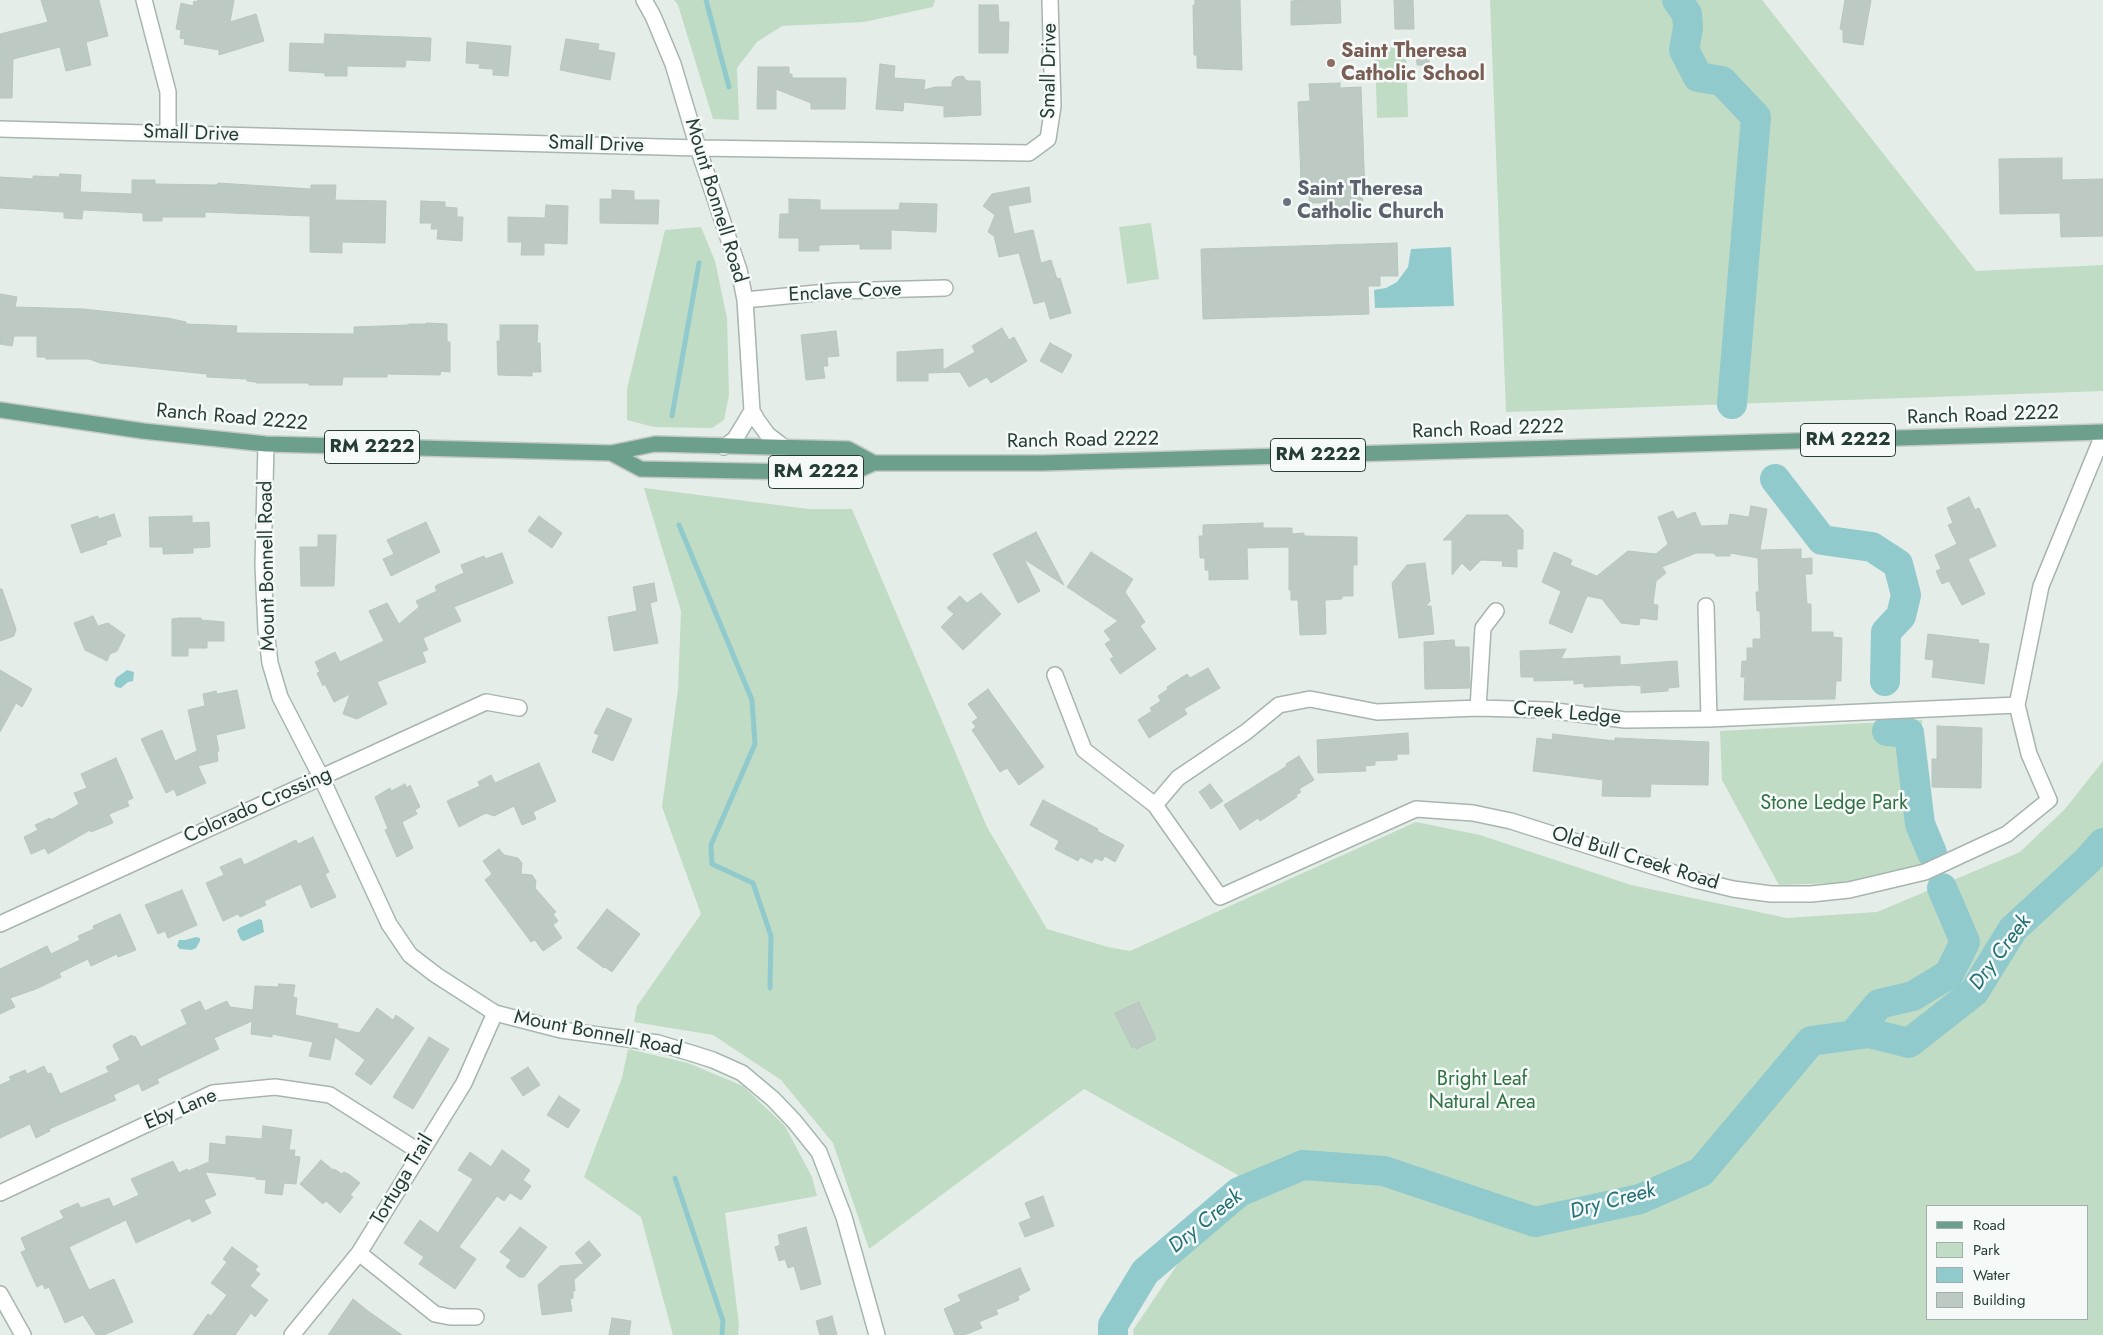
<!DOCTYPE html>
<style>
body{margin:0}
#map{position:relative;width:2103px;height:1335px;overflow:hidden;background:#e5ede8;font-family:Jost,sans-serif}
canvas{display:block}
.legend{position:absolute;left:1926px;top:1205px;width:162px;height:115px;box-sizing:border-box;background:#f5f9f7;border:1px solid #a2aea9;margin:0;padding:6px 9px;list-style:none;font-size:15px;color:#253d34}
.legend li{display:flex;align-items:center;gap:10px;height:25px}
.legend b{width:25px;border:1px solid #a2aea9}
</style>
<div id="map">
<canvas width="2103" height="1335"></canvas>
<ul class="legend">
<li><b style="height:6px;background:#6d9f8d"></b>Road</li>
<li><b style="height:14px;background:#c0dcc4"></b>Park</li>
<li><b style="height:14px;background:#91cacd"></b>Water</li>
<li><b style="height:14px;background:#bdcac4"></b>Building</li>
</ul>
</div>
<script>
const c = document.querySelector('canvas').getContext('2d');
c.lineJoin = 'round';
function fillPath(path, color) { c.fillStyle = color; c.fill(path, 'evenodd'); }
const shape = rows => new Path2D(rows.map(r => 'M' + r).join(''));
function trace(path, color, width, dash) { c.strokeStyle = color; c.lineWidth = width; c.lineCap = dash ? 'butt' : 'round'; c.setLineDash(dash || []); c.stroke(path); }
function drawText(font, color, halo, rows, align = 'center') {
  c.font = font + ' Jost,sans-serif'; c.lineWidth = 5; c.setLineDash([]); c.textBaseline = 'middle'; c.strokeStyle = halo; c.fillStyle = color; for (const [text, x, y, turn = 0] of rows) {
    c.save(); c.translate(x, y); c.rotate((+turn || 0) * Math.PI / 180); c.textAlign = isNaN(turn) ? turn : align; if (halo) c.strokeText(text, 0, 0); c.fillText(text, 0, 0); c.restore();
  }
}
fillPath(shape([
 [674,0,935,0,933,7,864,22,782,26,757,42,737,68,739,120,713,119,678,5],
 [1490,0,1762,0,1976,271,2103,265,2103,391,1506,412],
 [1406,47,1408,117,1377,118,1375,48],
 [1151,223,1159,279,1127,284,1119,227],
 [701,227,715,261,727,318,729,395,724,420,712,428,654,427,627,420,627,389,665,230],
 [644,488,809,509,852,509,987,827,1047,929,1108,947,1130,951,1416,822,1480,835,1631,885,1787,918,1877,912,2020,852,2065,809,2103,761,2103,1335,1134,1335,1133,1330,1238,1175,1084,1089,869,1249,833,1143,781,1080,713,1035,634,1022,637,1006,701,914,662,807,678,689,681,611],
 [1927,1206,2087,1206,2087,1319,1927,1319],
 [1922,720,1924,866,1858,882,1779,885,1722,780,1720,731],
 [628,1049,688,1063,743,1086,785,1126,812,1177,817,1196,725,1213,739,1325,738,1335,673,1335,641,1217,584,1177,622,1078]
]), '#c0dcc4');
fillPath(shape([
 [1451,247,1454,306,1375,308,1374,290,1386,288,1397,282,1408,267,1411,249],
 [127,670,134,672,133,681,128,682,121,688,116,687,114,684,116,678],
 [259,919,262,920,264,932,244,941,241,940,237,931,239,928],
 [196,937,200,938,200,941,196,948,192,950,180,949,177,946,179,940,185,940]
]), '#91cacd');
trace(shape([
 [706,0,729,87],
 [672,416,699,263],
 [679,525,752,700,755,744,711,845,712,864,753,883,771,936,770,988],
 [675,1178,723,1321,722,1335]
]), '#91cacd', 5);
trace(shape([
 [1677,0,1687,14,1688,28,1684,50,1698,77,1722,81,1756,117,1732,404],
 [1775,479,1822,540,1872,547,1898,564,1906,595,1901,616,1886,632,1885,681],
 [1887,731,1909,733,1920,824,1932,853],
 [1853,1035,1879,1004,1913,996,1949,974,1965,942,1942,888],
 [1113,1335,1113,1325,1145,1272,1239,1192,1303,1165,1384,1171,1535,1222,1640,1199,1701,1172,1811,1041,1869,1033,1909,1043,1974,992,2013,929,2087,861,2103,843]
]), '#91cacd', 30);
const building = shape([
 [41,0,99,0,108,36,86,42,91,65,66,71,60,47,13,59,12,98,0,98,0,34,48,22,41,0],
 [198,0,234,0,230,22,256,14,264,41,219,55,219,50,184,44,185,39,180,38,181,30,176,29,181,3,193,6,194,1,197,2,198,0],
 [1195,0,1240,0,1242,70,1197,68,1197,55,1194,55,1193,5,1195,5,1195,0],
 [1303,0,1340,0,1341,23,1291,25,1291,1,1303,0],
 [1394,0,1413,0,1414,29,1395,29,1394,0],
 [1845,0,1871,0,1863,45,1843,42,1843,30,1840,29,1845,0],
 [979,5,998,5,999,22,1009,22,1008,53,979,53,979,5],
 [325,34,431,38,430,61,406,60,405,67,347,66,347,76,325,76,325,73,289,71,290,43,324,44,325,34],
 [566,39,599,44,598,50,615,53,610,80,560,70,566,39],
 [467,42,511,46,508,76,493,75,493,69,479,68,480,64,466,63,467,42],
 [1416,49,1429,49,1429,65,1417,65,1416,49],
 [880,64,895,66,894,78,925,80,924,90,935,87,952,87,952,81,956,77,963,76,967,81,980,81,981,115,944,117,944,106,904,102,903,111,876,109,880,64],
 [758,67,789,67,789,74,792,74,792,78,846,78,845,109,811,109,811,103,776,89,776,109,757,109,758,67],
 [1340,83,1340,88,1361,87,1365,194,1362,194,1363,207,1332,208,1332,203,1309,203,1309,181,1301,181,1298,102,1310,101,1309,84,1340,83],
 [2062,158,2062,180,2103,179,2103,236,2061,237,2060,213,2000,214,1999,159,2062,158],
 [60,174,81,175,80,192,132,194,132,180,155,180,155,184,217,185,218,183,311,189,311,185,336,185,335,200,386,201,385,243,342,242,342,253,310,252,310,216,205,212,205,217,162,217,162,221,143,221,143,213,83,210,82,219,64,218,64,212,0,208,0,177,33,179,33,176,59,177,60,174],
 [1029,187,1031,202,1008,206,1014,234,1033,230,1041,263,1051,260,1057,279,1060,278,1071,313,1050,319,1045,301,1034,304,1019,253,999,257,994,236,988,232,995,215,983,206,992,194,1029,187],
 [612,190,634,191,634,200,659,200,658,224,600,223,600,199,612,199,612,190],
 [789,199,820,200,820,210,899,210,900,203,937,204,936,232,891,230,891,249,860,249,860,244,819,245,819,251,799,251,799,238,779,238,780,214,789,214,789,199],
 [421,201,445,202,445,207,457,208,457,217,463,217,462,241,437,239,438,229,431,229,432,223,420,223,421,201],
 [546,205,568,206,567,244,544,243,544,255,521,255,522,242,508,242,508,217,545,218,546,205],
 [1397,243,1398,276,1380,276,1380,286,1368,286,1369,314,1203,319,1201,249,1397,243],
 [0,294,17,297,15,307,83,309,167,318,186,322,186,324,237,326,236,333,354,334,354,327,408,325,409,324,426,324,426,323,447,324,447,342,450,342,450,372,441,371,440,375,387,374,387,377,343,377,342,385,309,385,309,383,256,383,256,382,247,381,247,379,207,377,207,374,100,363,89,359,46,359,46,357,37,357,37,336,14,336,12,346,0,344,0,294],
 [500,325,538,325,537,343,540,343,541,372,532,372,532,376,498,375,497,341,500,341,500,325],
 [1002,328,1009,340,1014,337,1027,361,991,383,987,377,969,387,960,372,928,373,928,381,897,381,897,352,943,349,943,370,975,352,972,346,1002,328],
 [836,331,839,356,827,357,828,366,823,366,825,378,806,380,801,335,836,331],
 [1050,343,1072,355,1062,373,1040,361,1050,343],
 [1969,497,1975,510,1979,508,1996,546,1968,559,1985,594,1962,605,1949,581,1942,584,1936,571,1941,569,1935,555,1957,544,1948,525,1953,523,1947,508,1969,497],
 [1751,506,1767,509,1760,550,1801,549,1801,559,1812,558,1812,574,1805,574,1807,604,1811,604,1811,632,1833,632,1833,637,1842,638,1841,681,1836,681,1835,699,1744,700,1745,677,1741,677,1742,661,1747,661,1747,648,1753,648,1753,639,1761,639,1760,611,1757,611,1756,592,1759,592,1758,558,1730,553,1730,556,1716,556,1714,553,1696,553,1662,567,1666,573,1656,581,1653,604,1658,605,1657,620,1640,618,1639,625,1621,623,1602,599,1587,596,1572,633,1549,623,1561,591,1542,582,1554,552,1572,560,1570,565,1597,576,1628,551,1656,554,1668,544,1658,517,1673,511,1677,519,1695,512,1701,526,1728,525,1730,514,1749,517,1751,506],
 [114,514,121,536,106,541,107,544,81,553,71,525,98,516,98,519,114,514],
 [1467,515,1508,515,1523,530,1523,549,1517,549,1517,567,1502,566,1503,561,1481,560,1470,571,1462,563,1452,575,1452,540,1443,540,1467,515],
 [192,516,192,523,209,522,210,547,193,548,193,553,163,554,163,547,150,547,149,517,192,516],
 [539,516,562,533,552,548,528,531,539,516],
 [426,522,440,552,391,576,383,559,394,554,387,540,426,522],
 [1263,523,1263,528,1292,528,1292,534,1304,533,1304,536,1357,537,1357,565,1353,565,1353,596,1342,596,1342,599,1325,600,1326,634,1300,635,1298,600,1291,600,1291,590,1289,590,1289,547,1247,548,1248,579,1209,580,1209,570,1205,570,1205,558,1200,558,1199,536,1203,536,1203,525,1263,523],
 [1036,532,1064,585,1024,559,1040,591,1018,603,993,554,1036,532],
 [318,535,336,535,334,586,301,586,300,547,318,547,318,535],
 [1091,552,1133,579,1125,592,1145,622,1140,626,1156,649,1120,674,1110,659,1114,657,1105,644,1111,640,1104,631,1118,621,1067,587,1091,552],
 [502,553,513,583,454,607,461,621,423,638,428,650,422,652,426,662,377,682,387,704,357,719,343,714,350,694,334,702,325,684,323,686,317,673,320,672,315,662,335,652,340,662,384,641,369,611,387,603,399,624,419,607,416,601,437,591,435,587,437,585,464,573,461,565,484,556,485,559,502,553],
 [1425,563,1430,601,1426,606,1431,606,1434,634,1399,638,1392,583,1407,565,1425,563],
 [654,583,657,601,650,603,658,643,614,651,608,617,637,611,633,587,654,583],
 [0,589,2,589,16,629,14,636,0,641,0,589],
 [981,593,1001,614,963,650,941,627,954,614,947,608,960,596,967,603,981,593],
 [93,616,98,626,108,623,125,635,117,651,110,654,107,661,85,650,74,623,93,616],
 [179,618,201,618,201,620,224,622,224,641,207,641,207,648,188,648,188,656,172,656,172,619,179,618],
 [1928,634,1979,640,1978,643,1989,644,1984,684,1932,677,1934,660,1925,659,1928,634],
 [1454,640,1455,647,1469,647,1470,688,1425,689,1424,642,1454,640],
 [1566,649,1561,659,1620,656,1620,665,1677,661,1679,687,1668,688,1668,691,1641,693,1641,686,1633,685,1584,687,1584,683,1574,684,1574,680,1534,681,1534,677,1521,677,1520,651,1566,649],
 [1208,668,1220,688,1184,709,1187,714,1149,738,1138,720,1152,711,1150,708,1161,701,1158,696,1168,689,1167,687,1187,674,1190,678,1208,668],
 [0,670,32,689,22,707,16,703,0,732,0,670],
 [988,689,1044,767,1019,785,1007,768,1000,772,972,730,976,727,972,722,978,718,968,704,988,689],
 [237,690,245,728,216,735,219,751,217,752,218,761,198,766,206,783,177,796,174,789,166,793,141,739,162,730,175,761,197,751,188,710,205,706,203,694,216,691,217,694,237,690],
 [607,708,632,719,613,761,592,752,599,735,594,733,607,708],
 [1937,726,1982,728,1981,788,1932,787,1932,759,1937,759,1937,726],
 [1408,733,1409,754,1397,754,1397,760,1375,761,1375,765,1365,766,1366,771,1318,773,1317,740,1408,733],
 [1553,734,1615,741,1615,738,1709,742,1708,785,1651,784,1650,797,1602,796,1603,780,1533,771,1537,738,1552,740,1553,734],
 [1299,756,1314,780,1299,789,1301,792,1296,795,1297,797,1260,821,1258,818,1240,830,1224,805,1287,766,1286,764,1299,756],
 [116,758,133,798,127,801,129,806,109,814,113,823,91,832,90,830,48,854,45,848,31,854,24,837,38,830,35,825,50,818,51,820,79,804,74,793,87,788,81,774,116,758],
 [539,763,556,801,533,812,536,819,522,825,514,806,494,816,486,813,459,827,447,801,480,786,478,782,491,775,495,783,539,763],
 [405,784,407,788,410,785,420,807,415,810,417,814,402,822,413,848,397,857,385,830,388,829,375,797,390,788,391,791,405,784],
 [1210,784,1223,801,1211,809,1199,792,1210,784],
 [1043,800,1098,829,1097,831,1124,845,1115,862,1105,856,1102,861,1095,858,1092,863,1080,857,1078,861,1055,849,1059,841,1030,825,1043,800],
 [313,837,329,872,325,874,336,897,311,908,301,884,264,901,266,905,240,917,238,914,223,921,206,883,224,875,220,867,241,858,244,865,296,840,298,844,313,837],
 [499,849,504,855,518,858,522,863,521,874,532,875,536,881,535,888,556,912,553,914,558,921,553,925,562,938,543,951,535,940,531,942,485,880,492,874,483,861,499,849],
 [182,890,197,925,168,938,165,931,158,934,145,905,182,890],
 [607,909,640,934,612,972,605,967,604,968,577,948,607,909],
 [120,914,136,950,118,957,117,954,91,966,88,959,59,973,61,977,36,989,10,998,15,1007,0,1014,0,969,47,946,51,954,80,940,78,936,94,929,93,926,120,914],
 [279,984,295,985,293,997,297,998,295,1015,338,1024,337,1028,359,1033,377,1008,393,1020,396,1015,414,1028,371,1085,355,1074,365,1060,335,1037,330,1060,309,1056,313,1042,272,1034,272,1037,251,1034,252,1021,214,1038,219,1049,157,1079,159,1083,142,1091,139,1083,113,1095,116,1100,49,1129,50,1131,36,1138,30,1124,0,1138,0,1085,11,1080,9,1077,25,1070,27,1074,44,1066,48,1074,51,1073,60,1094,109,1072,106,1067,120,1060,113,1046,114,1044,132,1035,133,1037,135,1036,141,1047,187,1024,181,1010,200,1001,205,1011,227,1001,230,1007,253,1010,255,986,278,987,279,984],
 [1139,1002,1156,1039,1136,1049,1135,1046,1132,1048,1115,1013,1139,1002],
 [429,1037,449,1049,413,1109,393,1097,429,1037],
 [528,1067,540,1085,523,1096,511,1078,528,1067],
 [559,1096,580,1110,568,1128,547,1115,559,1096],
 [263,1126,292,1130,289,1150,295,1150,294,1156,300,1157,296,1184,284,1183,282,1195,265,1193,266,1180,256,1179,256,1177,205,1172,216,1195,204,1200,211,1213,192,1222,190,1218,136,1243,126,1220,69,1247,89,1290,114,1279,133,1322,104,1335,96,1335,83,1315,65,1323,49,1287,45,1289,43,1284,37,1287,21,1252,26,1250,21,1238,64,1218,60,1211,78,1203,81,1208,109,1198,113,1207,139,1195,131,1179,173,1161,179,1173,187,1169,188,1171,209,1162,210,1143,226,1145,226,1136,262,1139,263,1126],
 [502,1150,530,1170,523,1180,531,1186,521,1200,510,1193,504,1201,497,1196,459,1247,476,1259,455,1289,419,1264,424,1257,404,1243,420,1220,438,1233,473,1179,458,1170,470,1152,491,1167,502,1150],
 [321,1160,333,1170,334,1169,342,1174,344,1172,350,1175,360,1183,350,1195,353,1197,340,1213,326,1201,323,1204,300,1184,321,1160],
 [1043,1196,1054,1226,1025,1237,1019,1223,1031,1218,1025,1203,1043,1196],
 [520,1227,547,1247,524,1277,519,1277,506,1267,511,1260,500,1252,520,1227],
 [806,1227,821,1284,801,1290,794,1266,788,1268,785,1259,779,1261,775,1247,780,1245,778,1235,806,1227],
 [589,1241,601,1255,574,1280,575,1291,573,1291,573,1298,570,1299,572,1311,542,1315,538,1285,560,1266,584,1264,575,1253,589,1241],
 [232,1247,258,1266,255,1270,260,1274,250,1286,268,1300,255,1317,251,1313,235,1335,193,1335,208,1314,211,1316,227,1295,211,1283,227,1262,223,1259,232,1247],
 [1020,1268,1030,1290,1018,1296,1019,1300,996,1310,998,1314,979,1322,982,1328,964,1335,955,1335,944,1309,961,1301,958,1295,1020,1268],
 [353,1299,368,1311,402,1335,328,1335,353,1299],
 [832,1316,837,1335,820,1335,816,1321,832,1316],
 [612,1318,631,1321,629,1335,609,1335,612,1318]
]);
fillPath(building, '#bdcac4');
trace(building, '#b8c6bf', 1);
const street = shape([
 [144,0,168,92,168,133],
 [644,0,653,16,673,64,698,148,739,270,745,300,752,411,757,420,768,435,785,448],
 [0,129,698,148,1029,153,1048,139,1053,106,1050,0],
 [745,300,837,291,945,288],
 [724,447,735,439,752,411],
 [1706,606,1709,719],
 [1055,675,1084,750,1155,805,1220,897,1416,809,1473,813,1511,821,1696,880,1733,889,1771,894,1811,894,1849,890,1925,872,2007,834,2049,800,2029,754,2017,705,2041,586,2103,435],
 [1478,708,1483,628,1496,611],
 [1155,805,1178,778,1246,732,1279,705,1310,699,1377,712,1478,708,1548,710,1625,720,1709,719,2017,705],
 [0,924,486,702,519,708],
 [0,1193,213,1093,275,1087,330,1095,420,1152],
 [359,1253,435,1314,450,1317,476,1317],
 [0,1294,23,1335],
 [292,1335,359,1253,464,1083,495,1013]
]);
const secondary = shape([
 [266,444,263,565,266,630,270,663,280,697,321,777,389,924,410,955,436,975,495,1013,561,1030,658,1043,691,1053,713,1060,742,1073,773,1099,794,1121,819,1152,844,1217,877,1335]
]);
const primary = shape([
 [0,410,143,431,266,444,611,453,655,444,848,449,874,463],
 [611,453,641,469,852,473,874,463,1042,463,2103,432]
]);
trace(street, '#a8b5ae', 18);
trace(secondary, '#a4b8af', 18);
trace(primary, '#c2c9c6', 18);
trace(street, '#fff', 15);
trace(secondary, '#fff', 15);
trace(primary, '#6d9f8d', 15);
for (const [x, y, r, color] of [
 [1331,63,5,"#8d6e63"],
 [1287,202,5,"#6b7280"]
]) { const dot = new Path2D(); dot.arc(x, y, r, 0, 2 * Math.PI); c.fillStyle = color; c.fill(dot); trace(dot, '#f5f9f7', 2); }
for (const [x, y, w] of [
 [1848,440,95],
 [372,447,95],
 [1318,455,95],
 [816,472,95]
]) { const box = new Path2D(); box.roundRect(x - w / 2, y - 16.5, w, 33, 4); c.fillStyle = '#f5f9f7'; c.fill(box); trace(box, '#253d34', 1); }
drawText('bold 19px', '#253d34', null, [
 ["RM 2222",1848,440],
 ["RM 2222",372,447],
 ["RM 2222",1318,455],
 ["RM 2222",816,472]
]);
drawText('bold 20px', '#785e54', '#f5f9f7', [
 ["Saint Theresa",1341,52],
 ["Catholic School",1341,75]
], 'left');
drawText('20px', '#253d34', '#f5f9f7', [
 ["Small Drive",1050,71,-89],
 ["Small Drive",191,134,2],
 ["Small Drive",596,145,2],
 ["Mount Bonnell Road",715,201,73],
 ["Enclave Cove",845,293,-3],
 ["Ranch Road 2222",1983,416,-2],
 ["Ranch Road 2222",232,418,5],
 ["Ranch Road 2222",1488,430,-2],
 ["Ranch Road 2222",1083,441,-1],
 ["Mount Bonnell Road",268,566,-91],
 ["Creek Ledge",1567,714,5],
 ["Colorado Crossing",258,806,-24],
 ["Old Bull Creek Road",1635,859,17],
 ["Mount Bonnell Road",598,1034,11],
 ["Eby Lane",181,1110,-23],
 ["Tortuga Trail",403,1180,-59]
]);
drawText('bold 20px', '#5b616d', '#f5f9f7', [
 ["Saint Theresa",1297,190],
 ["Catholic Church",1297,213]
], 'left');
drawText('20px', '#327144', '#f5f9f7', [
 ["Stone Ledge Park",1834,804],
 ["Bright Leaf",1482,1080],
 ["Natural Area",1482,1103]
]);
drawText('italic 21px', '#237075', '#f5f9f7', [
 ["Dry Creek",2001,953,-53],
 ["Dry Creek",1613,1202,-15],
 ["Dry Creek",1206,1222,-39]
]);
</script>
